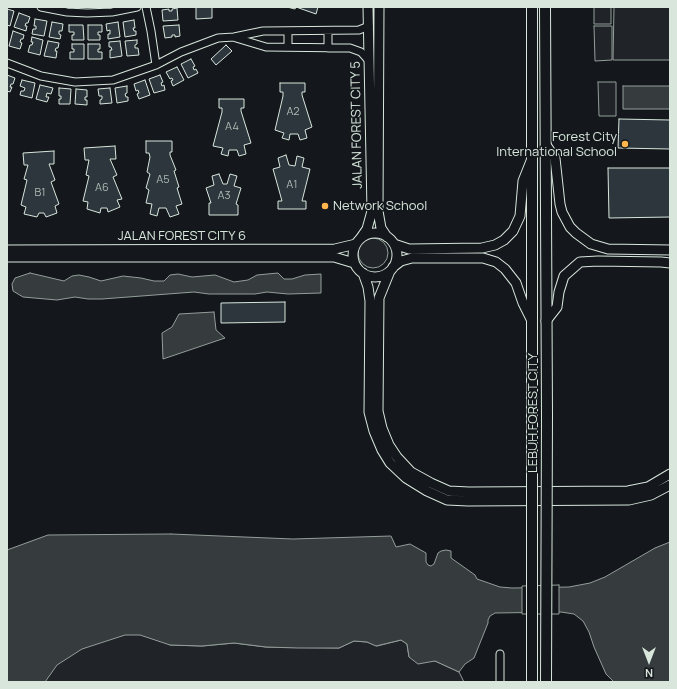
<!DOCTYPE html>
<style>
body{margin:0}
#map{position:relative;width:677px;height:689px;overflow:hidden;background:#14181c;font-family:Manrope,sans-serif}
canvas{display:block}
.frame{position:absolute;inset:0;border:8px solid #d8e6dc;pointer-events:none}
.north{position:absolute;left:629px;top:641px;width:40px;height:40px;-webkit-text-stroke:3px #14181c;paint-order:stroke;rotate:180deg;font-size:11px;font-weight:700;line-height:16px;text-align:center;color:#d8e6dc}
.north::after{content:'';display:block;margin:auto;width:14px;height:18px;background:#d8e6dc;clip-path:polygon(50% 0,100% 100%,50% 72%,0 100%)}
</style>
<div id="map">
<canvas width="677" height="689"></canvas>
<div class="frame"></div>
<div class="north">N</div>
</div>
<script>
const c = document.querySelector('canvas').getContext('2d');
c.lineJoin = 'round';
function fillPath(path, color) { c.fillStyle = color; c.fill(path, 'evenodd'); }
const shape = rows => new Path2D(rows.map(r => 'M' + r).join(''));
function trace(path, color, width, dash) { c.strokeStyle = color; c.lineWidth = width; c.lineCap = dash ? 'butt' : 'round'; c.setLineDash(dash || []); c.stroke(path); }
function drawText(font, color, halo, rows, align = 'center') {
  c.font = font + ' Manrope,sans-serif'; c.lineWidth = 3; c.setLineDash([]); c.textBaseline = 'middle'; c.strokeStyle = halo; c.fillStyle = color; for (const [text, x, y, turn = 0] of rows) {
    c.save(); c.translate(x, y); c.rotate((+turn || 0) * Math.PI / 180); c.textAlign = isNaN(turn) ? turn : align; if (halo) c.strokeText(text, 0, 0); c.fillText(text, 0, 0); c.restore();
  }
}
const green = shape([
 [594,7,611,7,611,24,594,24,594,7],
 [614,7,670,7,670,60,613,60,614,7],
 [594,26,612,26,612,60,595,61,594,26],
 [598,82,616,82,616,116,599,116,598,82],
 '358 253a15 15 0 1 1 30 0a15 15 0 1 1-30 0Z',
 [115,614,170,645,202,646,234,643,266,647,339,648,354,641,367,642,377,646,401,640,407,644,409,657,435,661,459,672,464,682,31,682,115,614]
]);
fillPath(green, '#202428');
trace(green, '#939e99', 1);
const water = shape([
 [623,86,670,86,670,109,623,109,623,86],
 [30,273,64,281,72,276,79,275,89,277,101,281,123,276,141,278,154,281,164,281,170,275,178,274,192,277,215,275,234,282,248,280,257,275,278,273,284,279,292,279,305,275,321,274,321,293,288,294,267,292,255,294,209,294,194,292,102,299,88,299,75,297,57,300,23,297,13,291,12,284,15,278,30,273],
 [214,312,216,330,225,338,163,359,162,333,172,327,179,314,214,312],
 [171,534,293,539,391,536,396,547,410,544,426,553,426,562,428,565,431,566,434,564,438,553,441,551,446,550,451,551,451,558,475,575,477,579,500,587,512,588,569,587,590,583,605,577,655,548,670,542,670,682,614,682,606,674,594,647,589,632,583,621,574,614,561,612,495,613,490,616,488,620,488,623,474,658,465,664,459,672,435,661,418,664,409,657,407,644,401,640,376,646,367,642,354,641,339,648,298,648,266,647,234,643,202,646,170,645,140,635,125,635,82,649,57,665,45,682,7,682,7,550,48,535,171,534]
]);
fillPath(water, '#363b3e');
trace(water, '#939e99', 1);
const pier = shape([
 [559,585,559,614,522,614,522,586,559,585]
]);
fillPath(pier, '#14181c');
trace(pier, '#939e99', 1);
const building = shape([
 [196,7,212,7,212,18,196,19,196,7],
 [287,7,318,7,316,14,296,7,295,9,287,7],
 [177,8,178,20,163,21,162,10,169,9,169,11,172,11,172,9,177,8],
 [7,9,14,11,10,26,7,25,7,9],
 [19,13,30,17,28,23,26,23,25,26,27,26,26,31,14,27,19,13],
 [35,19,47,21,44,36,32,34,33,29,36,29,36,26,34,26,35,19],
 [134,20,135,28,133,28,134,31,136,31,136,35,125,37,123,22,134,20],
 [52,22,63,24,62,31,59,31,59,34,61,35,60,39,49,37,52,22],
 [118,22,120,37,108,39,108,34,110,34,110,30,107,31,106,24,118,22],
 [69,25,83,25,84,40,72,40,72,35,74,35,74,32,69,32,69,25],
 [88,25,102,25,102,32,98,32,98,35,100,35,100,40,88,40,88,25],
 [179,25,180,36,175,37,175,35,172,35,172,37,165,38,163,26,179,25],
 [13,31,24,35,23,39,21,39,20,42,22,43,20,49,9,46,13,31],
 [32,37,43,40,40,55,28,52,30,45,32,45,33,42,31,42,32,37],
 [137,40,137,44,135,45,135,48,138,48,139,55,127,56,125,41,137,40],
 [48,41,59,43,58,48,56,48,55,51,57,51,56,58,44,56,48,41],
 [120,41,122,56,110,58,110,50,112,50,111,47,109,47,109,42,120,41],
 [72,44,84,44,84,59,70,59,70,52,74,52,74,49,72,49,72,44],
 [88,44,100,44,100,49,98,49,98,52,102,52,102,59,88,59,88,44],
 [226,45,232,51,216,65,211,59,226,45],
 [191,59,195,66,193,67,194,70,196,69,198,73,188,78,181,64,191,59],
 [177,67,184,80,173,86,171,81,173,80,172,78,170,79,166,72,177,67],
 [7,75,15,78,13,84,11,84,10,87,12,87,10,92,7,91,7,75],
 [160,75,163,82,161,83,162,86,164,85,165,90,154,93,149,79,160,75],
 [22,80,35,83,32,98,20,95,21,91,24,91,25,88,20,86,22,80],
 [145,80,150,95,139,99,137,94,139,93,138,90,136,91,134,84,145,80],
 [280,83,305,83,305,92,302,92,302,95,312,127,305,130,307,138,300,140,298,134,290,134,289,140,282,138,284,133,275,130,283,96,283,92,280,92,280,83],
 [40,85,53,88,51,94,47,93,46,97,49,97,47,102,36,99,40,85],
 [127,86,127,93,125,94,126,97,128,97,128,101,117,103,115,88,127,86],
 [59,88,71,89,70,104,59,104,59,99,61,99,61,96,59,96,59,88],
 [110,88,112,103,100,104,100,100,102,99,102,96,99,96,98,89,110,88],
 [76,89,87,90,87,97,85,97,85,100,87,100,87,105,75,104,76,89],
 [219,99,244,99,244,108,241,108,241,111,251,143,244,145,246,154,239,156,237,150,229,150,228,156,221,154,223,148,213,146,222,112,222,108,219,108,219,99],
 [619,119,670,120,670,149,618,148,619,119],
 [146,141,172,141,172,152,170,152,170,155,176,170,174,171,179,187,177,188,182,204,176,206,179,214,170,217,166,208,159,208,157,216,150,214,152,204,146,203,149,190,146,188,150,174,147,172,150,157,149,153,146,153,146,141],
 [115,146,116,159,110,159,117,175,113,177,122,199,117,200,120,207,108,212,107,208,101,208,100,213,87,209,88,202,83,201,89,176,86,175,89,160,85,160,84,148,115,146],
 [54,151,54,164,49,164,55,180,51,182,59,204,55,206,57,213,46,217,44,213,39,213,37,217,24,214,26,207,21,205,27,180,24,179,28,165,24,165,23,153,54,151],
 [286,155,289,165,295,166,297,156,304,158,302,167,310,169,302,201,306,201,306,209,278,209,278,201,282,201,273,169,280,167,278,158,286,155],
 [608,168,670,168,670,217,609,218,608,168],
 [219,174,223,184,227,184,230,174,237,176,234,186,241,188,236,204,238,205,238,215,209,215,209,203,211,203,206,188,214,185,212,176,219,174],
 [285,302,285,322,221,323,221,303,285,302]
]);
fillPath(building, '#2c363c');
trace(building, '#d8e6dc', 1);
const street = shape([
 [41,7,67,12,87,13,112,12,137,7],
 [146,7,151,31,156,65],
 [328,31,328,48],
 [236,38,266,47,350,48,361,52,369,61],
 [288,47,288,31],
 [7,63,41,76,75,82,113,80,156,65,181,52,218,38,234,37,263,31,359,30,369,26],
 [500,682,500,654]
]);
const secondary = shape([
 [379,7,378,211,381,228,387,237],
 [546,145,555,158,560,204,562,212,570,227,576,233,591,244,608,249,670,250],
 '353 255a22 22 0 1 1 44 0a22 22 0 1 1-44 0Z',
 [360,239,367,229,372,211,368,7],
 [394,244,409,249,482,248,495,245,504,240,513,231,520,216,523,181,531,161],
 [7,250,335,249,356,244],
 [7,257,334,257,354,263],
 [393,267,401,261,412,258,483,258,496,262,505,269,516,283,523,303,532,321],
 [390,271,379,298,378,411,382,428,389,445,397,457,411,472,431,483,449,491,469,492,628,491,648,487,670,474],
 [363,273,368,287,370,301,369,412,374,431,382,450,390,463,406,478,427,491,447,500,468,501,629,500,651,495,670,485],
 [546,321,557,307,559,292,564,276,580,262,598,261,661,262,670,263]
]);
const primary = shape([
 [532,7,532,415],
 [545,7,547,415]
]);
trace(street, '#d8e6dc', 9);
trace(secondary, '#d8e6dc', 11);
trace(primary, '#d8e6dc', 12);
trace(street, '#14181c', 7);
trace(secondary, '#14181c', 9);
trace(primary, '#14181c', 10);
const primaryBridge = shape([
 [532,682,532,415],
 [546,682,547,415]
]);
trace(primaryBridge, '#d8e6dc', 12, []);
trace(primaryBridge, '#14181c', 10);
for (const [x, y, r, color] of [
 [625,144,4,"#ffb74d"],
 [325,206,4,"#ffb74d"]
]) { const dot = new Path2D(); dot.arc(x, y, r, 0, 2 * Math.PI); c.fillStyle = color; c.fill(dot); trace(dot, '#14181c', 1.5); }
drawText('11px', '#adbab4', null, [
 ["A2",293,112],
 ["A4",232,127],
 ["A5",163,180],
 ["A1",292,185],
 ["A6",102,188],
 ["B1",40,193],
 ["A3",224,196]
]);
drawText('13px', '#d8e6dc', '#14181c', [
 ["JALAN FOREST CITY 5",357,125,-91],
 ["JALAN FOREST CITY 6",182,236],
 ["LEBUH FOREST CITY",533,413,-90]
]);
drawText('13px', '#d8e6dc', '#14181c', [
 ["Forest City",617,137],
 ["International School",617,152],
 ["Network School",333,206,"left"]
], 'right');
</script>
